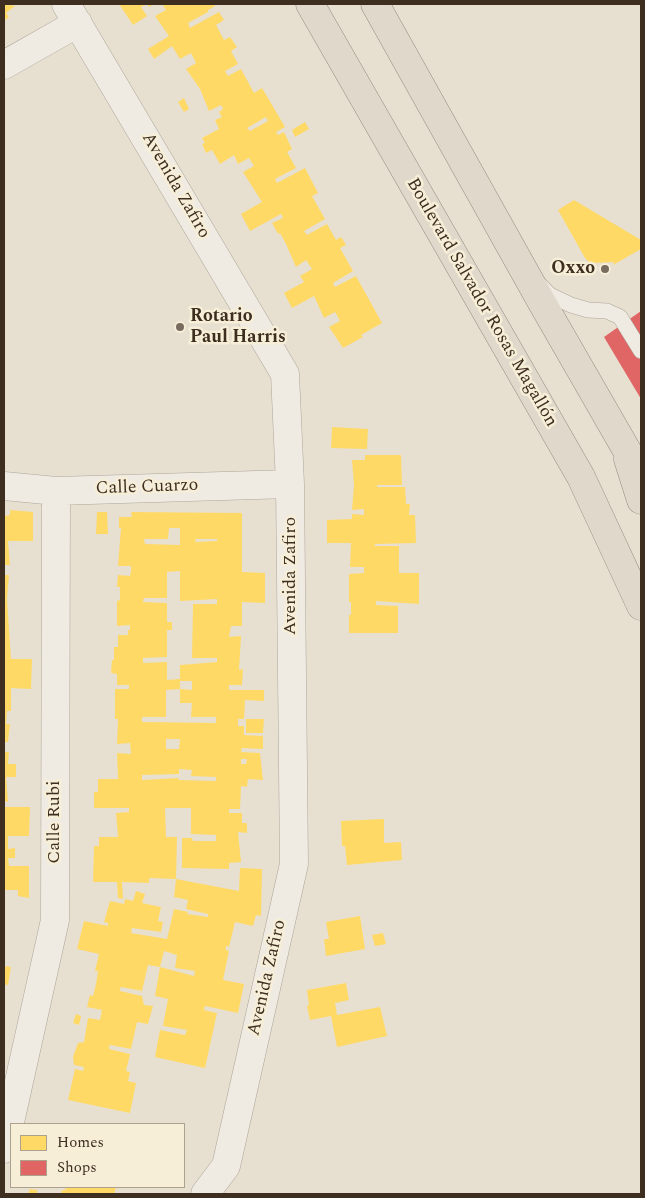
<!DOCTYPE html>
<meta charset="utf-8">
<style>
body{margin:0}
#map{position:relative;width:645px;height:1198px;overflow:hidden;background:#e7e0d1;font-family:Spectral,serif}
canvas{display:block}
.frame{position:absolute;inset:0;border:5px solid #3d2e20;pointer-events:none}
.legend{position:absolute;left:10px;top:1123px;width:175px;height:65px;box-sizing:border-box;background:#f7eed8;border:1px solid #ada18e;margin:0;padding:6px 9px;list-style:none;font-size:15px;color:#3d2e20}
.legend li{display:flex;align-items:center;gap:10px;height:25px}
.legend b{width:25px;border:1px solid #ada18e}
</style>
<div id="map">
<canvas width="645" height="1198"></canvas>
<div class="frame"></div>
<ul class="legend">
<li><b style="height:14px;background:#ffd966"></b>Homes</li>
<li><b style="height:14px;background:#e06666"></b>Shops</li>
</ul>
</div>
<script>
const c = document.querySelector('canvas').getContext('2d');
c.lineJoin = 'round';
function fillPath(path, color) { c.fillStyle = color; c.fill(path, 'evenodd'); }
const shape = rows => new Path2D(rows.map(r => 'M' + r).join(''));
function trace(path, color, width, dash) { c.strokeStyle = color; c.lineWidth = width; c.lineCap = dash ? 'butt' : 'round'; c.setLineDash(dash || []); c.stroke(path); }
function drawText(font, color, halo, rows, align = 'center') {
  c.font = font + ' Spectral,serif'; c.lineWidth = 5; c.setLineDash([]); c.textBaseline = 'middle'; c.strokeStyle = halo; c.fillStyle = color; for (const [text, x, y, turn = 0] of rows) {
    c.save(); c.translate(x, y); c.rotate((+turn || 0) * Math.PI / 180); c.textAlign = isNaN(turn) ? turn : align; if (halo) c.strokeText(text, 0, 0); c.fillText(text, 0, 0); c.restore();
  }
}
fillPath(shape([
 [4,4,15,6,6,13,9,17,4,21],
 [119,4,154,4,149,7,147,4,141,7,147,16,133,25],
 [162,4,214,4,215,6,208,10,208,12,188,23,190,28,219,12,224,20,216,25,224,40,230,37,237,47,231,51,238,64,225,71,228,76,241,69,254,93,262,88,285,127,276,132,278,135,284,132,292,149,287,152,296,168,275,179,277,183,305,168,318,193,312,196,325,219,304,231,307,235,327,224,336,240,341,237,346,245,340,248,353,271,333,283,335,287,356,276,382,323,361,335,363,337,343,348,329,327,340,321,338,317,335,312,324,318,314,296,292,308,284,293,304,282,300,276,312,269,306,260,296,267,286,244,280,233,278,234,272,223,283,218,281,214,250,231,241,214,262,202,243,172,254,166,249,158,238,164,234,155,220,164,212,150,206,153,202,144,205,143,202,138,219,129,215,120,222,117,219,112,223,109,221,105,209,111,200,89,186,69,196,63,191,53,180,59,172,46,154,59,148,49,169,36,155,16,166,10],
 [266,117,268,121,250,131,247,128],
 [184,98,189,109,184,112,178,102],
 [305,122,309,129,295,137,292,130],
 [574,200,641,240,641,249,613,265,614,262,594,263,594,267,585,258,558,210],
 [332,427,368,429,367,449,331,448],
 [365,455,401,455,402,485,377,485,377,487,405,487,406,504,410,504,409,515,415,515,416,543,375,544,375,546,399,546,399,573,419,573,419,604,376,601,376,605,398,606,398,633,349,633,349,615,351,615,351,602,349,602,349,574,364,573,364,567,350,567,351,543,327,543,327,520,352,519,352,514,364,515,364,509,352,510,354,485,352,460,365,460],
 [10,510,33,512,33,541,8,541,10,565,4,565,4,516,10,515],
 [97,512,107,512,108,534,96,534],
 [131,512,242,513,242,572,265,573,265,603,242,602,242,626,231,626,229,637,241,636,239,670,243,669,242,685,229,685,229,690,264,690,264,701,245,700,244,719,238,719,238,726,244,726,244,735,263,736,263,749,242,748,241,752,260,753,263,780,248,779,247,787,241,786,240,809,229,809,229,813,242,813,242,823,247,823,247,833,238,832,241,862,229,863,229,869,182,868,182,838,192,838,193,841,216,841,216,835,191,834,191,808,165,808,166,837,177,837,176,879,149,878,149,883,122,882,123,899,118,898,117,882,93,882,94,846,99,846,99,837,118,837,116,813,129,812,129,808,94,808,94,792,98,792,98,779,118,779,117,753,131,754,130,743,117,744,118,719,115,719,115,689,129,689,129,685,117,685,117,674,111,673,112,660,114,660,114,647,118,647,118,635,128,635,128,630,130,630,130,625,117,626,117,601,120,600,120,587,117,587,118,575,130,576,131,571,131,566,118,566,121,528,119,528,119,517,132,517],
 [169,528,180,528,180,545,145,544,144,539,168,539],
 [196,539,217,539,217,541,195,542],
 [180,571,180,601,217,599,217,604,193,604,192,658,217,658,217,662,180,665,180,679,167,680,167,662,143,663,143,658,167,657,167,630,172,630,172,622,167,622,167,603,143,602,144,598,167,598,167,572],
 [180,681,192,681,192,690,180,689,180,703,192,703,191,717,216,717,216,723,142,722,142,717,166,717,166,690,180,689],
 [166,739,180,739,179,749,166,749],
 [241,759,247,759,246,764,241,764],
 [179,769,192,770,191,776,216,777,216,781,178,780,179,778,142,780,142,775,179,774],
 [4,575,9,575,7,599,11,659,32,659,31,689,11,688,11,711,7,711,6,724,10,724,8,742,4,742],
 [246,719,264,719,263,733,246,733],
 [4,752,9,752,8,764,16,764,16,777,6,777,8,802,4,801],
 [4,807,30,807,29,836,8,836,8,849,15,848,15,858,8,858,9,866,29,866,29,898,18,896,18,890,4,890],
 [384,819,384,843,401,842,402,860,347,865,345,846,342,846,341,821],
 [240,868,262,869,261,916,256,915,253,926,235,922,229,947,226,946,226,950,229,951,223,980,244,984,238,1013,205,1006,204,1010,217,1013,205,1068,155,1057,160,1030,185,1035,187,1030,163,1026,168,999,155,996,160,967,194,976,195,971,175,968,177,955,164,951,160,967,148,965,142,991,121,987,120,989,120,991,142,996,144,1005,153,1006,148,1024,137,1022,131,1049,110,1045,109,1047,109,1049,130,1054,126,1071,130,1072,128,1081,136,1083,130,1113,68,1100,75,1069,83,1071,84,1067,74,1065,73,1057,78,1043,84,1042,88,1018,100,1020,102,1010,87,1007,90,995,93,996,96,984,98,971,95,971,99,954,77,949,84,921,108,926,108,923,104,922,110,901,124,904,125,899,133,901,136,891,145,894,142,903,161,907,158,921,163,922,161,932,132,928,131,933,167,939,174,909,188,912,187,914,208,917,208,914,186,909,188,900,174,897,176,879,239,891],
 [360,916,365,949,326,956,324,939,329,939,326,922],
 [383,933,386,944,375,946,372,935],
 [4,966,11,967,8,985,4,984],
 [346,983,349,1000,335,1003,337,1015,380,1007,387,1036,337,1047,331,1016,310,1020,307,1006,309,1005,307,990],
 [76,1014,81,1016,79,1025,73,1023],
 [61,1187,116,1187,114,1194,62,1194,61,1191,67,1189],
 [30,1189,37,1190,37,1194,28,1194]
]), '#ffd966');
fillPath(shape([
 [641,311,641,399,604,337]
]), '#e06666');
const service = shape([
 [540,285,550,295,571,305,588,310,607,311,620,317,641,351]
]);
const minor = shape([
 [66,4,285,374,290,484,294,864,226,1166,205,1194],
 [4,65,78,23],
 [4,486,56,491,290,484],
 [4,1149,55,920,56,491]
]);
const trunk = shape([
 [310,4,581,477,641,606],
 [375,4,541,301,641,475],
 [628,459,641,500]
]);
trace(service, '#ada599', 16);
trace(minor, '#ada599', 29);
trace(trunk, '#928b80', 29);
trace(service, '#efebe3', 15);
trace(minor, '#efebe3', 28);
trace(trunk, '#e0d9cb', 28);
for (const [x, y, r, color] of [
 [605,269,5,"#786c5e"],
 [180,327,5,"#786c5e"]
]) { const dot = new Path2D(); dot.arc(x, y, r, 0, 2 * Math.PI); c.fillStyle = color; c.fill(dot); trace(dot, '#f7eed8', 2); }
drawText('18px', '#3d2e20', '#f7eed8', [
 ["Avenida Zafiro",175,186,60],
 ["Boulevard Salvador Rosas Magallón",481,303,60],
 ["Calle Cuarzo",147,488,-2],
 ["Avenida Zafiro",291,576,-90],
 ["Calle Rubi",55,822,-90],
 ["Avenida Zafiro",268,978,-77]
]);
drawText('bold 18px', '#3d2e20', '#f7eed8', [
 ["Oxxo",595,269],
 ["Rotario",190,317,"left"],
 ["Paul Harris",190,338,"left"]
], 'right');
</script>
